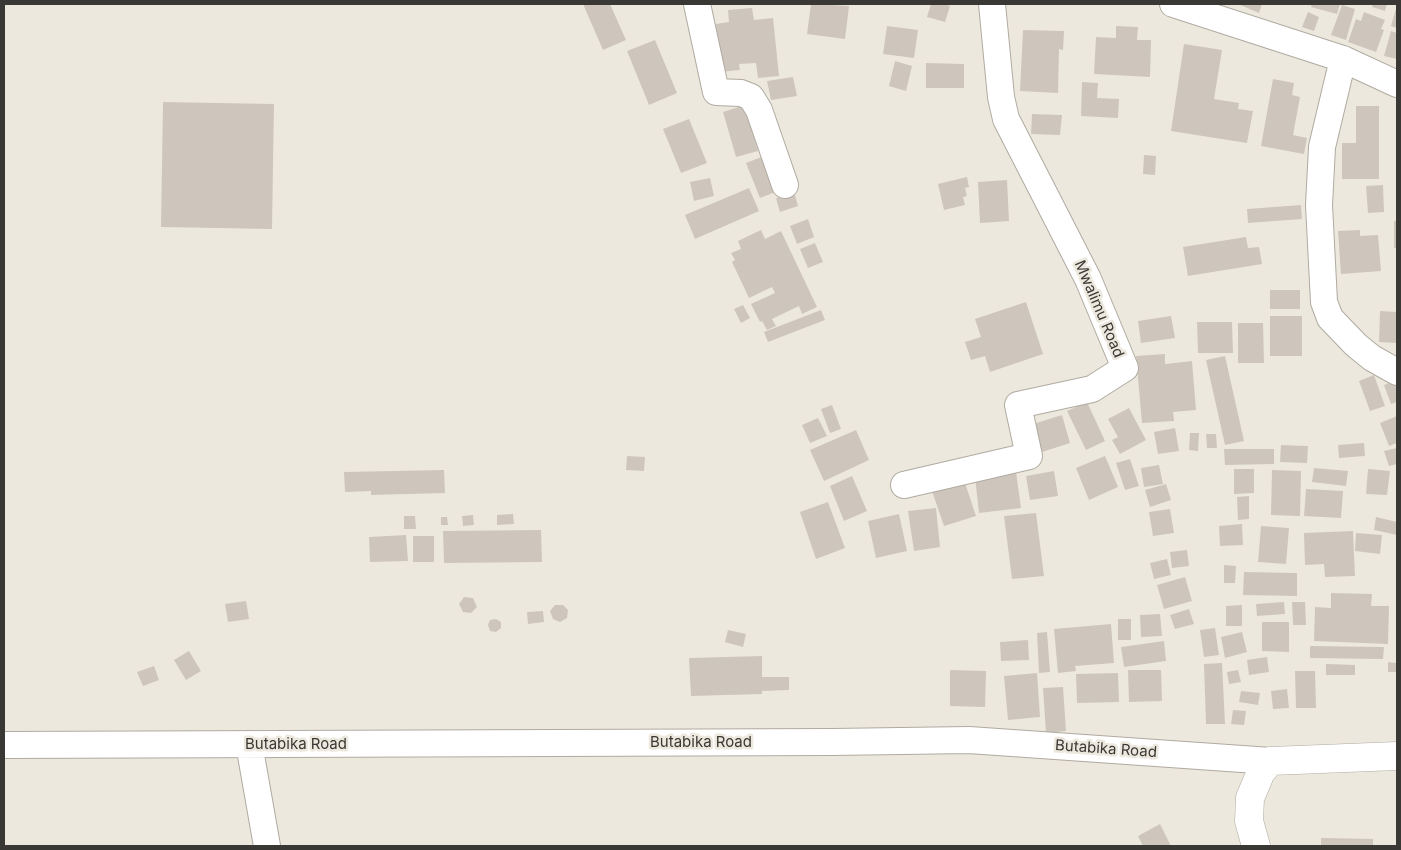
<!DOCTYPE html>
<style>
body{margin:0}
#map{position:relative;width:1401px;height:850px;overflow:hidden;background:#ede8dd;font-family:Inter,sans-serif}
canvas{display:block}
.frame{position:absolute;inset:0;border:5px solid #3a3834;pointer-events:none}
</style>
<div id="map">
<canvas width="1401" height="850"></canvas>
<div class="frame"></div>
</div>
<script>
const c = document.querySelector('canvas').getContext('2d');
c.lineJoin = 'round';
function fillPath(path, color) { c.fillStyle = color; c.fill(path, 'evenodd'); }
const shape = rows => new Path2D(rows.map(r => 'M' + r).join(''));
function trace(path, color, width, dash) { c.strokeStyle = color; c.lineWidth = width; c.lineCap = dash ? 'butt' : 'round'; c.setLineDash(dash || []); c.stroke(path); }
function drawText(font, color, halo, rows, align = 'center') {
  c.font = font + ' Inter,sans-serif'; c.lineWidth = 5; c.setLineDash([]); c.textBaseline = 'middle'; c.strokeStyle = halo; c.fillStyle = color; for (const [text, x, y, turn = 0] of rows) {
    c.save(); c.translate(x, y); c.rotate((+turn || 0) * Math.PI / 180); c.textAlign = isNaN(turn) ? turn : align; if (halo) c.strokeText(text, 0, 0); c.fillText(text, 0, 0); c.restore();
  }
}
fillPath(shape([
 [583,4,610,4,626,40,603,50],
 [811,4,849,6,845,39,807,34],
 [931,4,944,4,950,6,945,22,927,17],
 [1238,4,1262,4,1259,13],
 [1312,4,1340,4,1337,14,1311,7],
 [1373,4,1387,4,1385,11,1372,7],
 [1342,5,1355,9,1346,40,1331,35],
 [1397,5,1397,28,1391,26],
 [752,8,754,20,773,18,779,76,758,78,756,63,739,64,740,70,720,72,716,24,729,22,728,10],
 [1308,12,1319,17,1314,31,1302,27],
 [1364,12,1385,20,1381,29,1384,30,1376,52,1348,42,1356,19,1361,21],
 [887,26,918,30,914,58,883,54],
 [1116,26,1138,27,1137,40,1151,40,1150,77,1094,74,1096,37,1116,38],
 [1023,30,1064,31,1063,50,1059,49,1058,93,1020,91],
 [1391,31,1397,33,1397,59,1384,56],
 [655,40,677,93,649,105,627,51],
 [1184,44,1222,50,1214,99,1239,103,1238,109,1253,111,1247,143,1171,131],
 [895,61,912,66,906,91,889,86],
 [926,63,964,64,964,88,926,88],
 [793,77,797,96,771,100,767,81],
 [1273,79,1294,83,1292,95,1300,97,1293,135,1307,138,1304,154,1261,146],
 [1082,82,1098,83,1097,98,1119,99,1118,118,1081,116],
 [163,102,274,104,272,229,161,227],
 [745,105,758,151,736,157,723,112],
 [1356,106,1379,106,1379,179,1342,179,1342,143,1356,143],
 [1032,114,1062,115,1060,135,1031,134],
 [689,119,707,163,681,173,663,129],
 [1144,155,1156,156,1155,175,1143,174],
 [764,156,778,191,760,198,746,163],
 [967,177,969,187,965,188,967,196,963,197,965,205,944,210,938,184],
 [710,178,714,196,694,201,690,182],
 [1007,180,1009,221,980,223,978,182],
 [1383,185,1384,212,1368,213,1366,186],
 [749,188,759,211,695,239,685,215],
 [794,192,798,206,780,212,776,198],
 [1301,205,1302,219,1248,223,1247,209],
 [808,219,814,237,797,244,790,226],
 [1394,221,1397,221,1397,248,1394,248],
 [761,230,765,239,781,231,817,307,802,314,799,306,772,319,776,326,767,330,762,321,760,322,751,304,775,293,772,287,749,298,732,262,735,260,731,253,741,249,738,241],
 [1360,230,1360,236,1378,235,1381,271,1341,274,1338,231],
 [1246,237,1248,248,1259,247,1262,264,1188,276,1183,247],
 [815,243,823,262,808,268,800,249],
 [1270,290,1300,290,1300,309,1270,309],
 [1026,302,1043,354,990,372,985,356,971,360,965,342,981,337,975,319],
 [743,305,750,318,741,323,734,309],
 [821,310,825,320,768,342,764,332],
 [1380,311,1397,312,1397,343,1379,342],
 [1171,316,1175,338,1141,343,1138,321],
 [1270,316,1302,316,1302,356,1270,356],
 [1197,322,1232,322,1233,353,1198,353],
 [1238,323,1263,323,1264,363,1238,363],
 [1165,354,1165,364,1192,361,1196,410,1173,412,1174,421,1142,423,1136,356],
 [1225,356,1244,441,1225,445,1206,360],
 [1374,375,1385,406,1370,411,1359,381],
 [1397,380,1397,402,1391,404,1384,385],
 [1087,402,1105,441,1086,450,1067,411],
 [832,405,841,429,830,433,821,409],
 [1129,408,1146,440,1120,454,1112,440,1118,437,1108,419],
 [1062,415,1070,443,1039,453,1030,425],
 [1397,416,1397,443,1389,446,1380,423],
 [818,418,827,436,810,443,802,425],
 [1175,428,1179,451,1158,454,1154,432],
 [856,430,869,460,824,481,810,450],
 [1190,433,1199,433,1198,451,1189,450],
 [1206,434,1216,434,1217,448,1207,448],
 [1364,443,1365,456,1339,458,1338,445],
 [1281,445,1308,446,1307,463,1280,462],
 [1397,448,1397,464,1389,466,1384,451],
 [1224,449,1274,449,1274,464,1225,465],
 [627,456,645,457,644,471,626,470],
 [1105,456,1118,487,1089,500,1076,468],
 [1130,459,1139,486,1125,490,1116,463],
 [1159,465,1163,484,1144,487,1141,468],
 [1314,468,1348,471,1346,486,1312,482],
 [1234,469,1254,469,1254,493,1234,494],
 [1368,469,1390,471,1387,495,1366,494],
 [444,470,445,493,371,495,371,491,345,492,344,472],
 [1272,470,1301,471,1300,516,1271,515],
 [1054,471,1058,496,1030,500,1026,476],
 [1016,472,1021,508,979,513,975,477],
 [852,476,867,511,844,521,830,486],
 [964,480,976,516,944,526,932,491],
 [1166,484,1171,500,1150,507,1145,490],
 [1306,489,1343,491,1341,518,1304,516],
 [1249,496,1249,519,1238,520,1237,497],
 [828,502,845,548,816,559,800,512],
 [936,508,940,547,914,551,908,511],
 [1170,509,1174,533,1153,536,1149,512],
 [1036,513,1044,576,1012,579,1004,516],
 [513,514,514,524,497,525,497,515],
 [899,514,907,551,876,558,868,521],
 [473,515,474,525,463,526,462,516],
 [404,516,415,516,416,529,404,529],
 [441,517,447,517,448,525,441,525],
 [1376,517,1397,522,1397,535,1374,530],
 [1242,524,1243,545,1220,546,1219,526],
 [1261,526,1289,528,1286,564,1258,562],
 [541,530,542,562,444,563,443,531],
 [1353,531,1355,576,1325,577,1324,564,1305,565,1304,533],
 [1356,533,1382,535,1380,554,1355,551],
 [406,535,408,561,370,562,369,537],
 [413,536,434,536,434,562,413,562],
 [1187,550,1189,566,1172,568,1170,552],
 [1167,559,1171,575,1154,579,1150,563],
 [1224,565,1236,566,1235,583,1224,583],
 [1244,572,1297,573,1297,596,1243,595],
 [1185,577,1192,601,1164,609,1157,585],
 [1331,593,1372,594,1371,606,1389,606,1388,644,1314,641,1315,607,1331,608],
 [464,597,473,598,477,607,471,613,463,612,459,604],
 [246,601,249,619,228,622,225,604],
 [1284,602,1285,614,1257,616,1256,604],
 [1292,602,1305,602,1306,625,1293,625],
 [555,605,563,605,568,610,567,618,560,622,553,619,550,611],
 [1242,605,1242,626,1226,626,1226,606],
 [1189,609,1194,624,1175,629,1170,615],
 [543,611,544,622,528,624,527,612],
 [1160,614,1162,636,1141,637,1140,615],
 [496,619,501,622,501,628,496,632,490,631,488,625,490,620],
 [1118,619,1131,619,1131,640,1118,640],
 [1262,622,1289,622,1289,652,1262,651],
 [1111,624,1114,663,1075,666,1076,671,1058,673,1054,629],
 [1215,628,1219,655,1204,657,1200,630],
 [728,630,746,634,743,647,725,642],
 [1047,632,1050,672,1039,673,1037,633],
 [1242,632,1247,652,1225,658,1221,637],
 [1028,640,1029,660,1001,661,1000,642],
 [1164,641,1166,661,1124,667,1121,647],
 [1310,646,1384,647,1383,659,1310,658],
 [189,651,201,671,186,680,174,660],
 [762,656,762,677,789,677,789,690,762,691,762,694,691,696,689,658],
 [1267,657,1269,672,1249,675,1247,660],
 [1388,662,1396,663,1396,672,1388,672],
 [1222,663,1225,724,1206,724,1204,664],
 [1326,664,1355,665,1355,675,1326,675],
 [154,666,159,680,143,686,137,672],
 [950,670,986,671,985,707,950,706],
 [1128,670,1161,670,1162,701,1129,702],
 [1238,670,1241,682,1229,684,1227,672],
 [1295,671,1315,671,1316,708,1296,708],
 [1037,673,1040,717,1008,720,1004,676],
 [1118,673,1119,702,1077,703,1076,674],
 [1063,687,1066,731,1046,733,1043,688],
 [1287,689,1289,708,1273,709,1271,691],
 [1241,691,1260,693,1258,705,1239,702],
 [1233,710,1246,711,1244,725,1231,724],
 [1160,824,1171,846,1143,846,1138,836],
 [1321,838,1373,839,1373,846,1321,846]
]), '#cec6bd');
const minor = shape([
 [697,4,716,92,741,93,751,97,759,110,785,185],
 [1173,4,1343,59,1397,84],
 [1343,59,1322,147,1319,205,1324,302,1330,318,1356,345,1372,358,1397,372],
 [904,485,1029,456,1018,405,1092,389,1125,368,1088,279,1006,119,1001,97,992,4],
 [249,744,267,846],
 [4,745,832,742,969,740,1271,761]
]);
const major = shape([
 [1256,846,1249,821,1250,798,1261,772,1271,761,1397,756]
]);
trace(minor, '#b0aaa1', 28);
trace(major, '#b0aaa1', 29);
trace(minor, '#fff', 26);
trace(major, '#fff', 28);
drawText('15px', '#3a3834', '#ede8dd', [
 ["Mwalimu Road",1099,309,67],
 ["Butabika Road",701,742],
 ["Butabika Road",296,744],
 ["Butabika Road",1106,749,4]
]);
</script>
